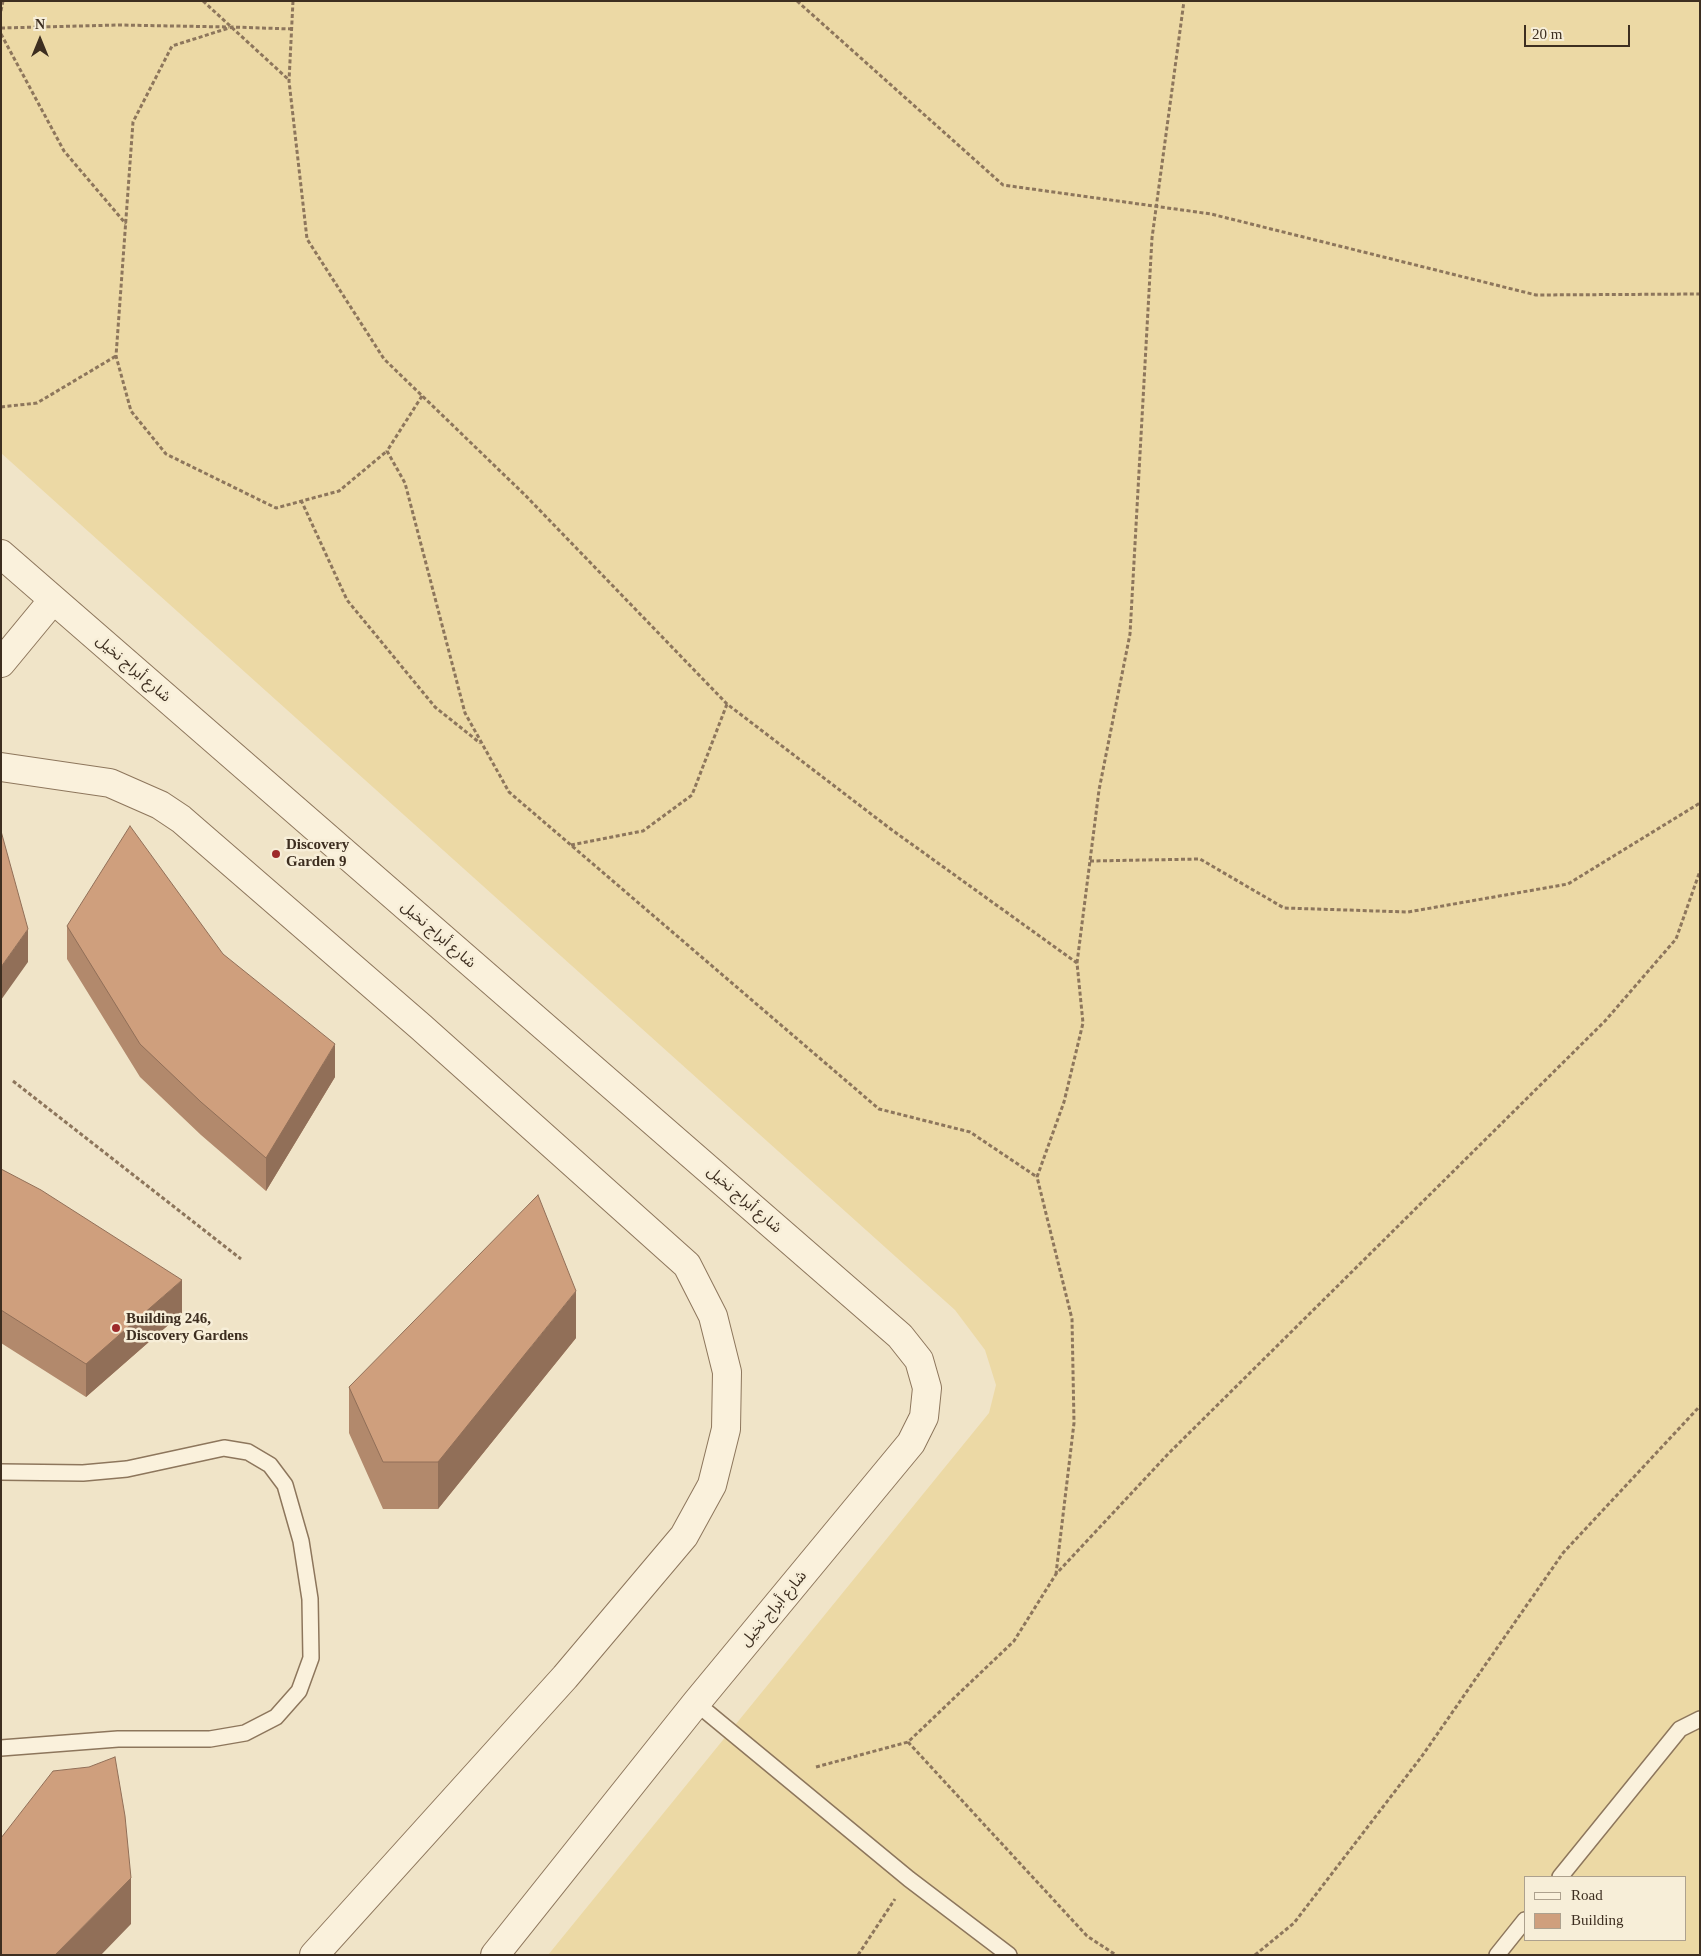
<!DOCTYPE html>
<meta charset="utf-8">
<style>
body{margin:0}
#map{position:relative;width:1701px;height:1956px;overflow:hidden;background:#f0e4c8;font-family:"Times New Roman",serif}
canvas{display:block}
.frame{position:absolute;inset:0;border:2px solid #3d2e20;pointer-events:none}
.legend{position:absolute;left:1524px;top:1876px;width:162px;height:65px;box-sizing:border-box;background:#f7eed8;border:1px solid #ada18e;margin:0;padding:6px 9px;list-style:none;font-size:15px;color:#3d2e20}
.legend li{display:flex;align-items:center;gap:10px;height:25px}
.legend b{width:25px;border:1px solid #ada18e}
.north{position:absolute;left:15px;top:15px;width:50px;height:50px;-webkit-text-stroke:4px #f7eed8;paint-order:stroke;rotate:0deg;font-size:14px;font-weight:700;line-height:20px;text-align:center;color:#3d2e20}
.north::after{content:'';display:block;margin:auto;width:18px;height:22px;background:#3d2e20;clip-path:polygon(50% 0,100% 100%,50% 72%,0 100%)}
.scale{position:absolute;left:1524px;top:25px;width:106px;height:22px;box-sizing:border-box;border:2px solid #3d2e20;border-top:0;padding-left:6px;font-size:15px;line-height:18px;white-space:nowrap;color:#3d2e20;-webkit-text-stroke:4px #f7eed8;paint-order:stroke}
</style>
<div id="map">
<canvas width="1701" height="1956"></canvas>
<div class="frame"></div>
<ul class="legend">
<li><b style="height:6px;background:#faf1dc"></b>Road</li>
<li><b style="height:14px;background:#cf9f7d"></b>Building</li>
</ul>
<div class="north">N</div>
<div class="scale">20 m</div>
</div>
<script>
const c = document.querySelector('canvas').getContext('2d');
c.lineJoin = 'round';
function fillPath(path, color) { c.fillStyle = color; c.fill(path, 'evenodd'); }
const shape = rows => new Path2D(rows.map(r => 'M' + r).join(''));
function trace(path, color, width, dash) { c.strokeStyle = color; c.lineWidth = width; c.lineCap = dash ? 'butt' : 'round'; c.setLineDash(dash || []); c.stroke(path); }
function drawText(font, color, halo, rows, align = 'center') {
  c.font = font + ' "Times New Roman","Noto Sans Arabic",serif'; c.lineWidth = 5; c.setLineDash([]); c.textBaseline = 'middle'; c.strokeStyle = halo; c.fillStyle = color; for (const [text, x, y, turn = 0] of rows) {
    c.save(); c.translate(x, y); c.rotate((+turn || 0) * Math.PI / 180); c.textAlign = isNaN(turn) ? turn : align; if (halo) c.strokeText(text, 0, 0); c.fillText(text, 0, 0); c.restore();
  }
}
fillPath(shape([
 [1,1,1700,1,1700,1955,548,1955,989,1413,996,1385,985,1350,955,1310,1,453],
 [1525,1877,1685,1877,1685,1940,1525,1940]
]), '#ecd9a5');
const service = shape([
 [1,1472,83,1473,127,1469,224,1448,248,1452,270,1465,285,1485,301,1541,310,1599,311,1658,299,1691,276,1717,245,1733,210,1739,118,1739,1,1748],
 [696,1703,909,1879,1009,1955],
 [1560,1877,1680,1729,1700,1719],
 [1497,1955,1525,1920]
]);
const minor = shape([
 [1,663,53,600],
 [1,767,110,783,160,805,181,819,421,1027,687,1265,713,1316,727,1372,726,1429,712,1485,684,1536,565,1677,314,1955]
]);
const tertiary = shape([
 [1,554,900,1336,919,1360,927,1388,924,1417,911,1443,696,1703,495,1955]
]);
trace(service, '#8d765c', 18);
trace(minor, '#8d765c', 30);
trace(tertiary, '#8d765c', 30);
trace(shape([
 [203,1,289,80],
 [293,1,289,81,307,239,384,359,525,495,727,704,892,830,1077,963,1083,1023,1064,1102,1037,1177,1072,1319,1074,1423,1056,1574],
 [797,1,1003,185,1211,214,1536,295,1700,294],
 [1,11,3,1],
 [1,28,119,25,229,27],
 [292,29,232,27,172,46,133,122,116,356,131,411,166,454,276,508,339,491,387,451],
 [1,34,64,151,126,224],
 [422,396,387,451,405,483,465,713,509,792,879,1109,970,1132,1037,1177],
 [1,407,37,403,116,356],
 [301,500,347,600,435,707,480,743],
 [571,845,643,831,692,795,727,704],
 [1090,861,1200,859,1284,908,1408,912,1568,884,1700,803],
 [1077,963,1099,790,1130,634,1152,238,1184,1],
 [13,1081,241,1259],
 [908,1742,1087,1936,1116,1955],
 [816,1767,908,1742,1014,1641,1056,1574,1168,1454,1605,1021,1676,939,1700,871],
 [858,1955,895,1899],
 [1255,1955,1294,1923,1422,1756,1563,1553,1700,1406]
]), '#8d765c', 3, [4, 2.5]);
trace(service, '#faf1dc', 15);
trace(minor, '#faf1dc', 28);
trace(tertiary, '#faf1dc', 28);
fillPath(shape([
 [67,926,223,954,335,1077,266,1191,201,1135,140,1077,67,959],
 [1,1169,182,1313,86,1397,1,1343],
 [576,1338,438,1509,383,1509,349,1433,349,1387]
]), '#b2896c');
fillPath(shape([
 [28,929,28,962,1,1000,1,967],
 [335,1044,335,1077,266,1191,266,1158],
 [182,1280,182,1313,86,1397,86,1364],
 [576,1291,576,1338,438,1509,438,1462],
 [131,1878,131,1924,101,1955,55,1955]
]), '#916f58');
const building = shape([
 [130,826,223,954,335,1044,266,1158,201,1102,140,1044,67,926,130,826],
 [1,831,28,929,1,967,1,831],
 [1,1169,41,1190,182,1280,86,1364,1,1310,1,1169],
 [538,1195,576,1291,438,1462,383,1462,349,1387,538,1195],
 [115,1757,125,1816,131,1878,55,1955,1,1955,1,1838,53,1771,89,1767,115,1757]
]);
fillPath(building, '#cf9f7d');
trace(building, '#916f58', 1);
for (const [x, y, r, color] of [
 [276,854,5,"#9e2a2b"],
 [116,1328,5,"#9e2a2b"]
]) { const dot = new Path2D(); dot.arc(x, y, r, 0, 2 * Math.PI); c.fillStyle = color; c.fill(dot); trace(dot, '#f7eed8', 2); }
drawText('15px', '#3d2e20', '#f7eed8', [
 ["شارع أبراج نخيل",133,669,41],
 ["شارع أبراج نخيل",438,935,41],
 ["شارع أبراج نخيل",744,1200,41],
 ["شارع أبراج نخيل",774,1609,-50]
]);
drawText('bold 15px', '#3d2e20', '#f7eed8', [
 ["Discovery",286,845],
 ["Garden 9",286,862],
 ["Building 246,",126,1319],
 ["Discovery Gardens",126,1336]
], 'left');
</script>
